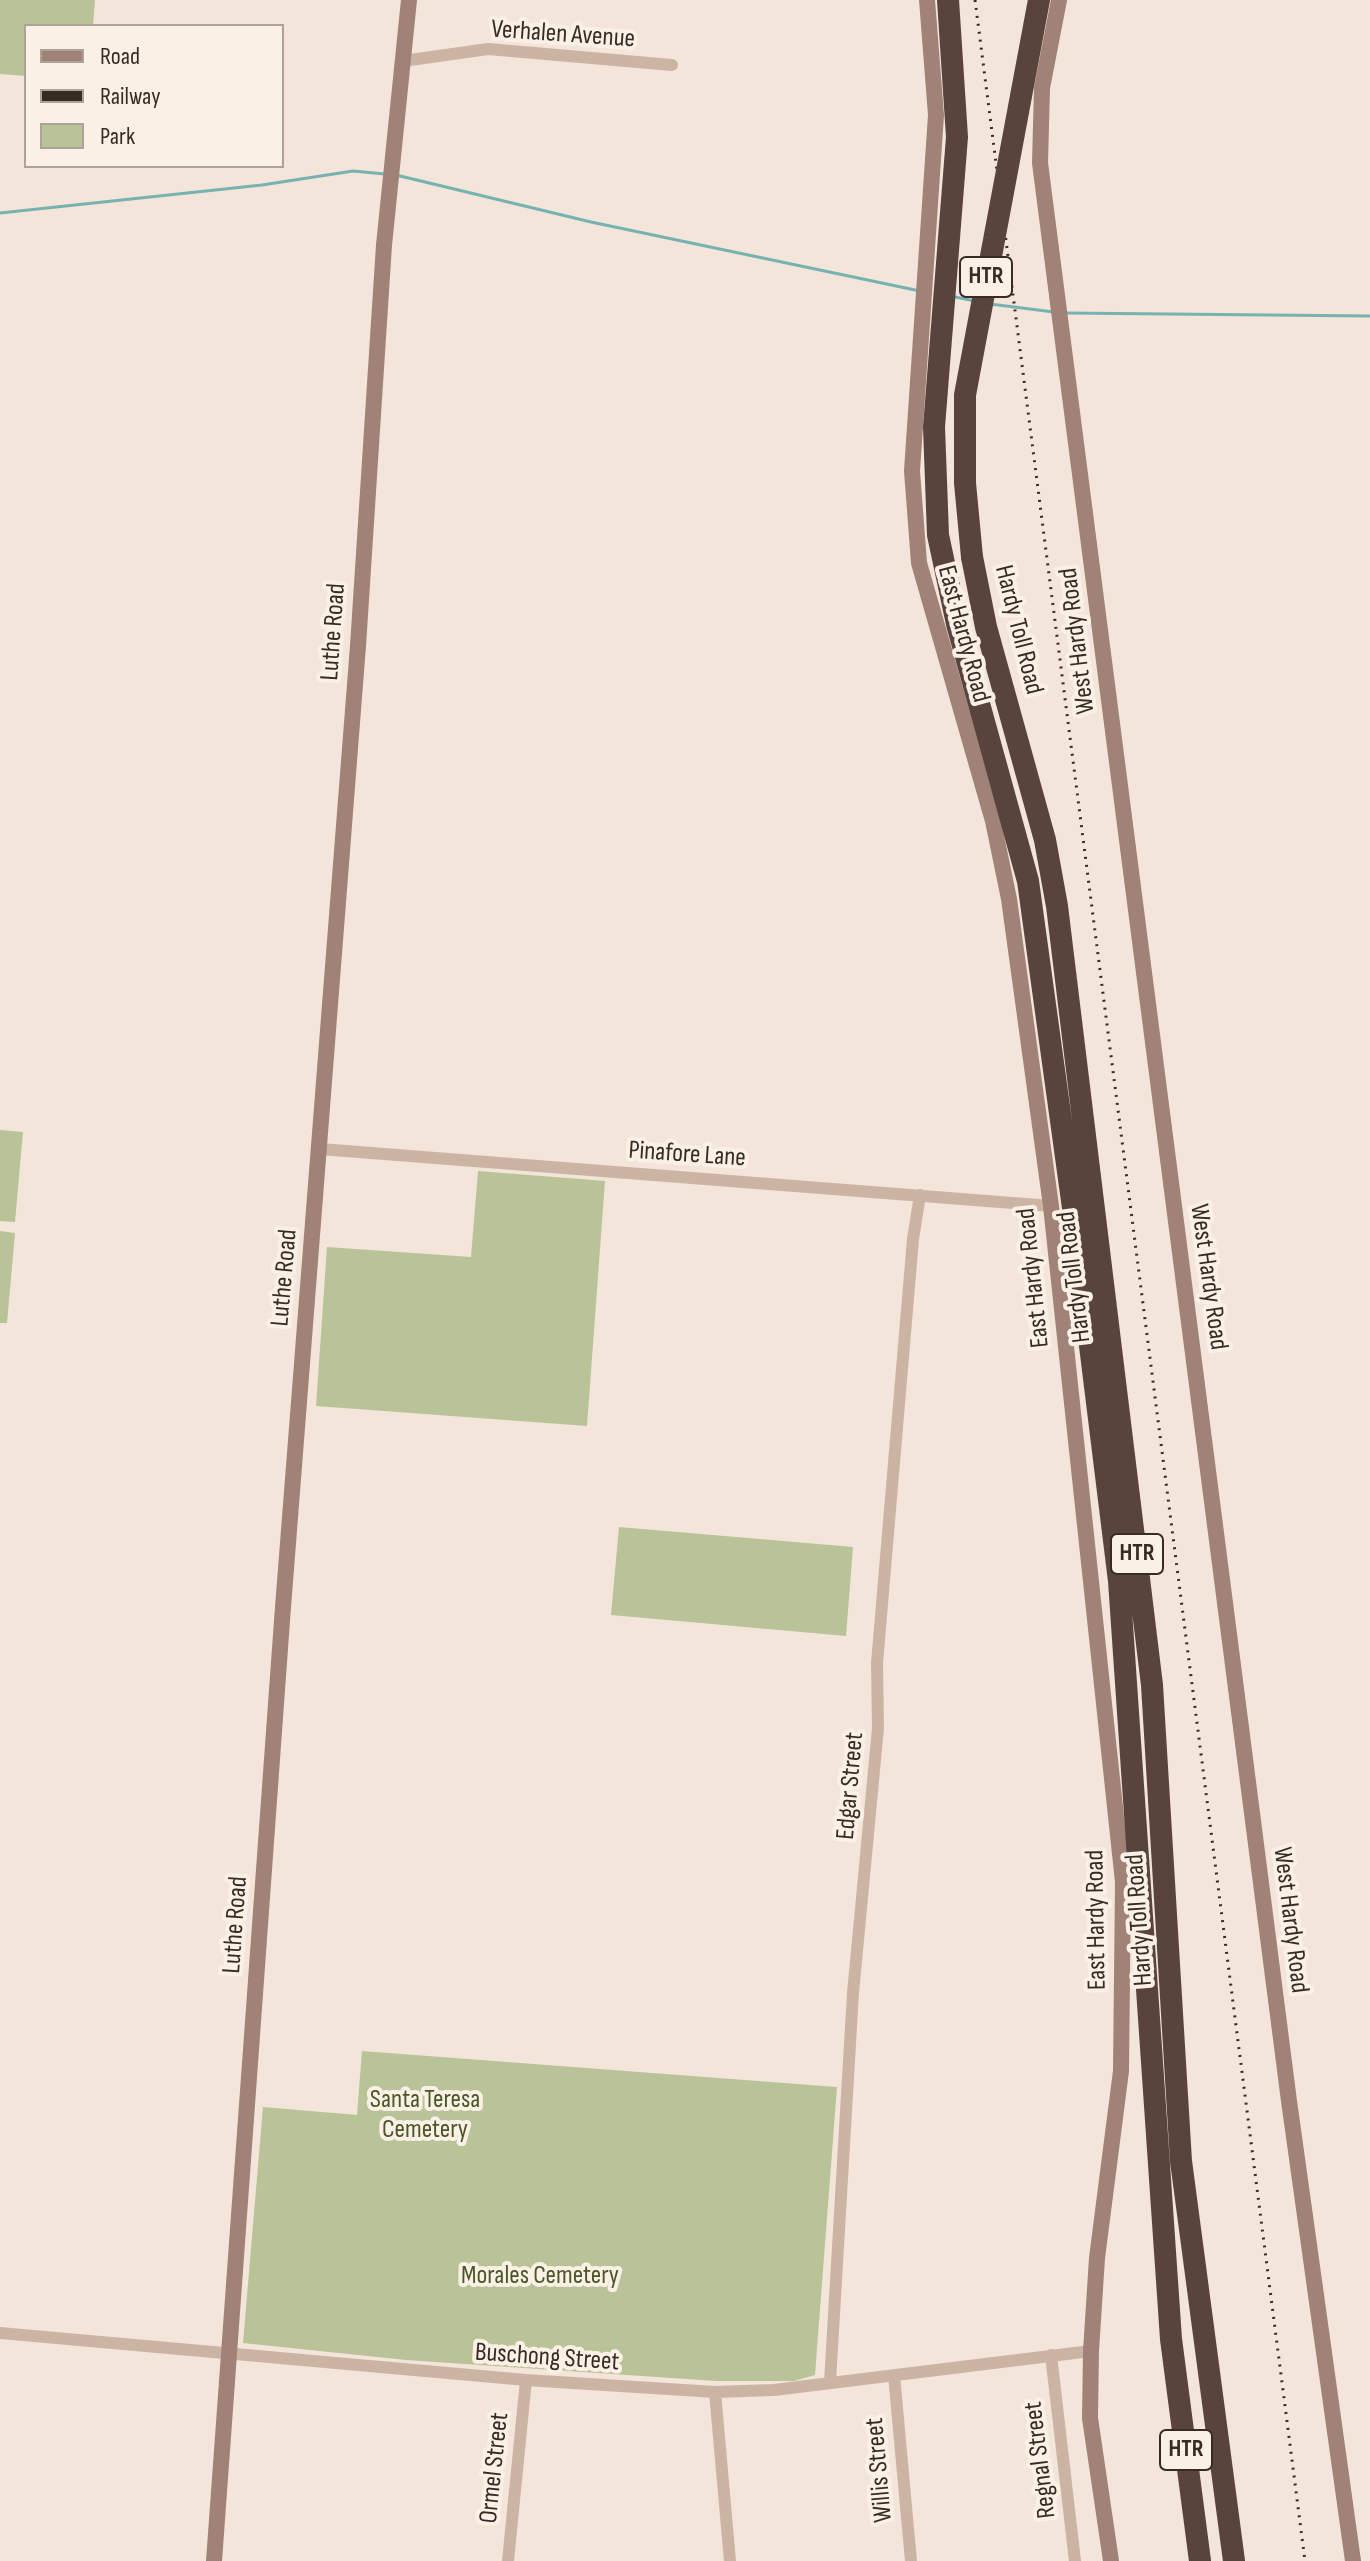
<!DOCTYPE html>
<style>
body{margin:0}
#map{position:relative;width:1370px;height:2561px;overflow:hidden;background:#f3e5d9;font-family:"Sofia Sans Condensed",sans-serif}
canvas{display:block}
.legend{position:absolute;left:24px;top:24px;width:260px;height:144px;box-sizing:border-box;background:#fbf0e6;border:2px solid #ada199;margin:0;padding:10px 14px;list-style:none;font-size:24px;color:#372b26}
.legend li{display:flex;align-items:center;gap:16px;height:40px}
.legend b{width:40px;border:2px solid #ada199}
</style>
<div id="map">
<canvas width="1370" height="2561"></canvas>
<ul class="legend">
<li><b style="height:10px;background:#a08276"></b>Road</li>
<li><b style="height:10px;background:#372b26"></b>Railway</li>
<li><b style="height:22px;background:#b8c398"></b>Park</li>
</ul>
</div>
<script>
const c = document.querySelector('canvas').getContext('2d');
c.lineJoin = 'round';
function fillPath(path, color) { c.fillStyle = color; c.fill(path, 'evenodd'); }
const shape = rows => new Path2D(rows.map(r => 'M' + r).join(''));
function trace(path, color, width, dash) { c.strokeStyle = color; c.lineWidth = width; c.lineCap = dash ? 'butt' : 'round'; c.setLineDash(dash || []); c.stroke(path); }
function drawText(font, color, halo, rows, align = 'center') {
  c.font = font + ' "Sofia Sans Condensed",sans-serif'; c.lineWidth = 8; c.setLineDash([]); c.textBaseline = 'middle'; c.strokeStyle = halo; c.fillStyle = color; for (const [text, x, y, turn = 0] of rows) {
    c.save(); c.translate(x, y); c.rotate((+turn || 0) * Math.PI / 180); c.textAlign = isNaN(turn) ? turn : align; if (halo) c.strokeText(text, 0, 0); c.fillText(text, 0, 0); c.restore();
  }
}
fillPath(shape([
 [0,0,95,0,93,26,26,26,26,76,0,74],
 [0,1130,23,1132,15,1222,0,1221],
 [478,1171,605,1181,587,1426,316,1406,327,1247,471,1257],
 [0,1231,15,1233,7,1323,0,1323],
 [619,1527,853,1547,846,1636,611,1615],
 [362,2051,837,2087,815,2375,794,2381,716,2381,406,2360,243,2343,263,2107,357,2115]
]), '#b8c398');
trace(shape([
 [396,175,591,222,920,291],
 [0,213,262,185,353,171,385,174],
 [955,297,975,301],
 [990,304,1054,312],
 [1066,313,1370,316]
]), '#76b2b1', 3);
trace(shape([
 [403,61,488,49,672,65],
 [320,1149,1051,1206],
 [0,2333,526,2380,715,2392,774,2390,1091,2351],
 [1051,2355,1075,2561],
 [894,2375,911,2561],
 [830,2382,853,1993,878,1728,877,1663,913,1239,920,1195],
 [715,2392,730,2561],
 [508,2561,526,2380]
]), '#ccb4a4', 12);
trace(shape([
 [927,0,936,115,912,471,919,563,993,821,1009,899,1051,1206,1123,1882,1121,2071,1097,2258,1091,2351,1090,2418,1111,2561],
 [1059,0,1042,88,1040,163,1289,2101,1353,2561],
 [214,2561,283,1607,358,646,384,245,409,0]
]), '#a08276', 16);
trace(shape([
 [948,0,957,137,934,427,938,535,957,624,1028,881,1073,1208,1119,1581,1171,2339,1200,2561],
 [972,557,986,627,1045,840,1057,906,1152,1685,1181,2161,1234,2561]
]), '#59443d', 22);
trace(shape([
 [975,0,1305,2561]
]), '#372b26', 3, [2, 6]);
trace(shape([
 [972,557,965,483,965,395,1039,0]
]), '#59443d', 22);
for (const [x, y, w] of [
 [986,277,52],
 [1137,1554,52],
 [1186,2450,52]
]) { const box = new Path2D(); box.roundRect(x - w / 2, y - 20, w, 40, 6); c.fillStyle = '#fbf0e6'; c.fill(box); trace(box, '#372b26', 2); }
drawText('bold 24px', '#372b26', null, [
 ["HTR",986,277],
 ["HTR",1137,1554],
 ["HTR",1186,2450]
]);
drawText('26px', '#372b26', '#fbf0e6', [
 ["Verhalen Avenue",563,35,4],
 ["Hardy Toll Road",1018,630,76],
 ["Luthe Road",334,632,-86],
 ["East Hardy Road",963,634,75],
 ["West Hardy Road",1078,641,-97],
 ["Pinafore Lane",687,1155,4],
 ["Hardy Toll Road",1075,1277,-97],
 ["West Hardy Road",1208,1277,82],
 ["Luthe Road",285,1278,-85],
 ["East Hardy Road",1034,1278,-96],
 ["Edgar Street",851,1786,-85],
 ["East Hardy Road",1097,1920,-91],
 ["Hardy Toll Road",1140,1920,-94],
 ["West Hardy Road",1290,1920,83],
 ["Luthe Road",236,1925,-86],
 ["Buschong Street",547,2358,4],
 ["Regnal Street",1041,2460,-97],
 ["Ormel Street",495,2468,-84],
 ["Willis Street",880,2470,-95]
]);
drawText('26px', '#495728', '#fbf0e6', [
 ["Santa Teresa",425,2100],
 ["Cemetery",425,2130],
 ["Morales Cemetery",540,2276]
]);
</script>
